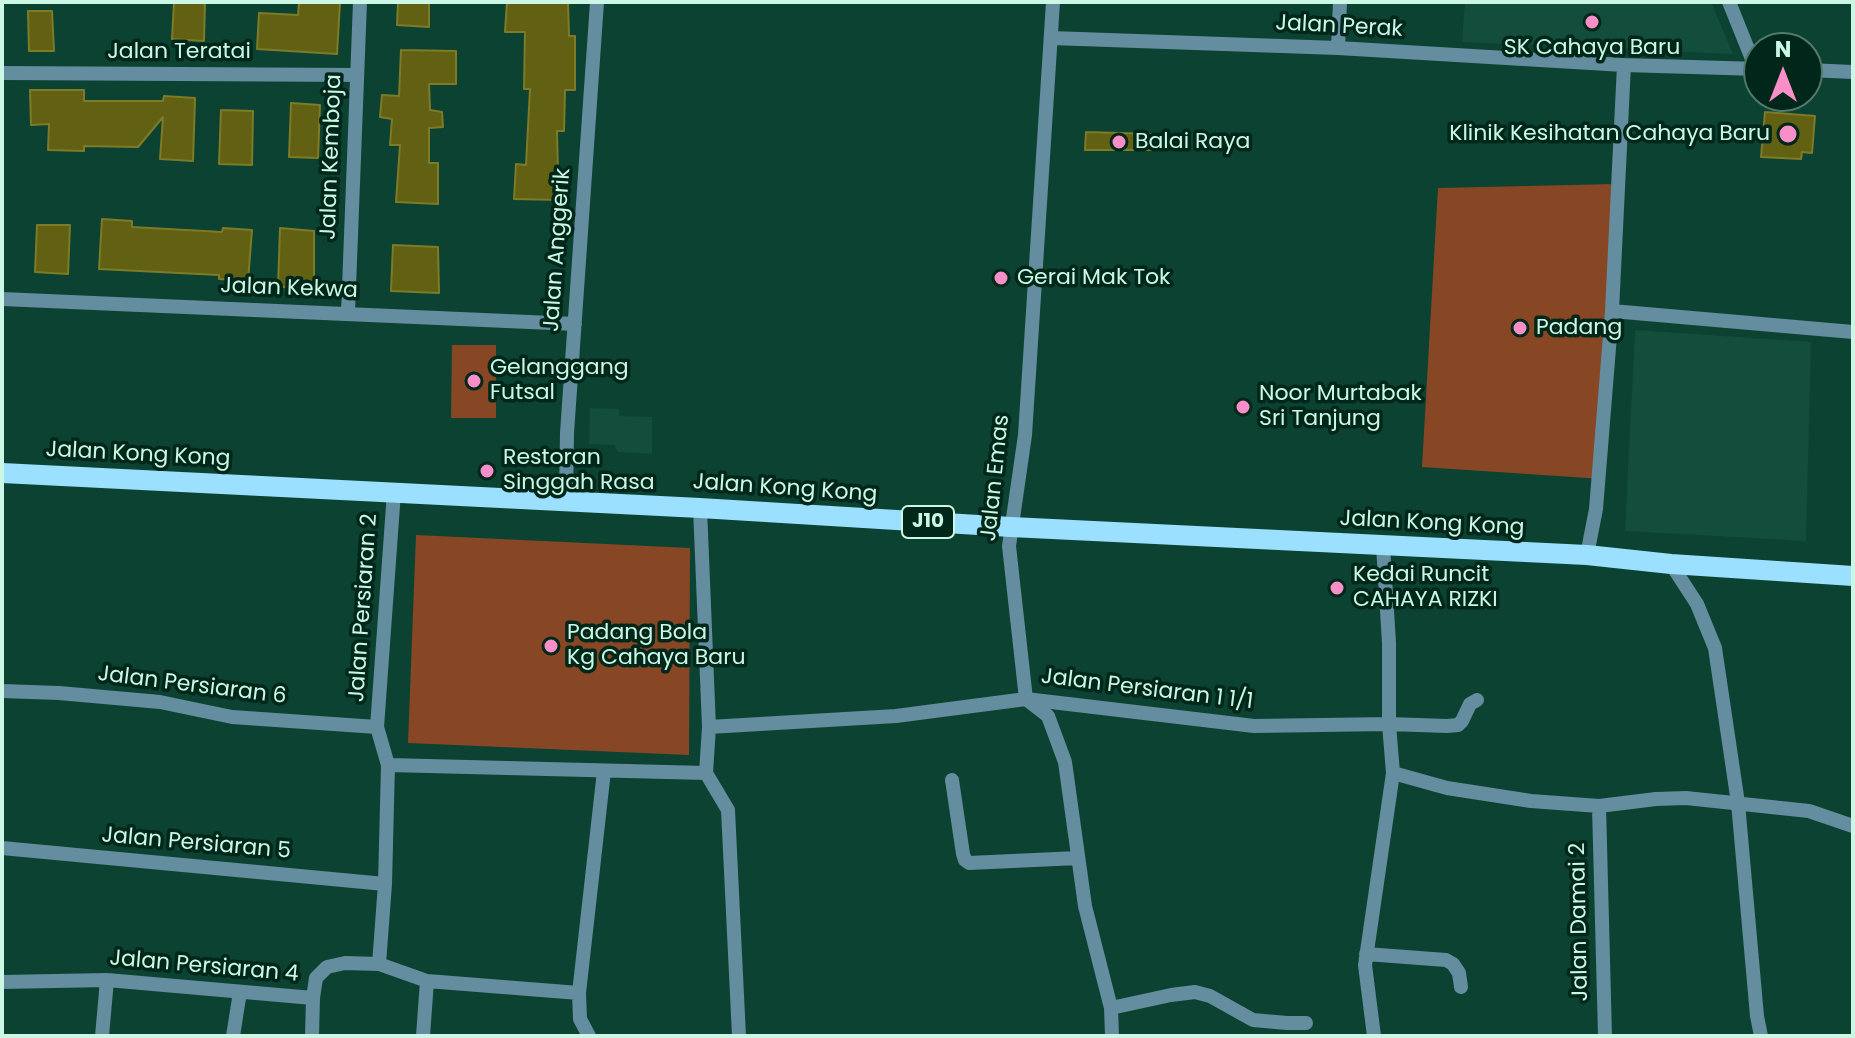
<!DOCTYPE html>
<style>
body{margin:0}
#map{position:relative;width:1855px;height:1038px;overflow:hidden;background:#0c4232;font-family:Poppins,sans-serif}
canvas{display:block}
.frame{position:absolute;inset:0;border:4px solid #cbf7e4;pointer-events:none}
.north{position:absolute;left:1743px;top:32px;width:80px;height:80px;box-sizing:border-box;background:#00271a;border:2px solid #517a6b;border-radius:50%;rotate:0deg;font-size:22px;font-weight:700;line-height:32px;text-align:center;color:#cbf7e4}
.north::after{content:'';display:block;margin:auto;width:28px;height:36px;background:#f98fc8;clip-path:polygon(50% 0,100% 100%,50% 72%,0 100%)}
</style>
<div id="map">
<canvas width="1855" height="1038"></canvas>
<div class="frame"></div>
<div class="north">N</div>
</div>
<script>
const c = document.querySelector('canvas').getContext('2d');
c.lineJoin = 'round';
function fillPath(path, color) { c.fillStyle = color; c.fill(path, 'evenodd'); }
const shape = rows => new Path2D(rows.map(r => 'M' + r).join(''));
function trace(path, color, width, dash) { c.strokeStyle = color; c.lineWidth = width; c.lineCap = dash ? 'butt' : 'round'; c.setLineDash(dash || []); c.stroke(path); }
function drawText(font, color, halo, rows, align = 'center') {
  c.font = font + ' Poppins,sans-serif'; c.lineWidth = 7; c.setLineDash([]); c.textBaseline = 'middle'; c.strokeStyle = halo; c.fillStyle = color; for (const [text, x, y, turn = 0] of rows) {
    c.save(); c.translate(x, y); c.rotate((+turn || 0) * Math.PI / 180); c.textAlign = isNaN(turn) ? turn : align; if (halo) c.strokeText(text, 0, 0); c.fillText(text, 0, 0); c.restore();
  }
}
fillPath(shape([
 [1465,2,1711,2,1733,54,1462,42],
 [1635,330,1811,342,1806,541,1625,531],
 [590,408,619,409,619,416,652,417,652,454,618,452,614,445,589,444]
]), '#124e3b');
fillPath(shape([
 [1615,184,1603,479,1422,467,1438,188],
 [452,345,496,345,496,418,451,418],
 [416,535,690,548,689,755,408,743]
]), '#874724');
const building = shape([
 [174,2,205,2,204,41,172,39,174,2],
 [299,2,340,2,337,54,257,49,259,13,298,15,299,2],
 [398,2,429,2,429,27,397,25,398,2],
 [507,2,568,2,569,36,575,36,575,90,565,90,564,131,557,131,558,175,563,175,563,200,514,199,516,164,526,165,530,89,524,89,525,32,505,32,507,2],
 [28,11,52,11,54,51,29,51,28,11],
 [401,50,456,51,456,84,429,84,430,110,442,112,443,127,429,128,429,163,438,163,438,204,396,202,400,145,390,145,392,119,380,117,382,95,399,96,401,50],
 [30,90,84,90,84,101,163,101,164,96,195,98,193,161,160,159,163,117,138,147,84,146,84,151,48,150,49,124,31,125,30,90],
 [291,103,320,105,318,158,289,157,291,103],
 [221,110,253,111,252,165,219,164,221,110],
 [1765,112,1815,116,1812,153,1802,152,1801,159,1761,157,1765,112],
 [1086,132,1152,134,1152,150,1085,150,1086,132],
 [102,219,132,221,132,227,222,232,223,228,252,230,248,281,219,279,219,275,99,269,102,219],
 [37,225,70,225,68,274,35,272,37,225],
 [280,228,314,231,314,288,278,287,280,228],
 [393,245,438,247,439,293,391,291,393,245]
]);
fillPath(building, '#626012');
trace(building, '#7d7b27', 2);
trace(shape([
 [1053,2,1025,435,1009,546,1026,699,1048,716,1065,762,1085,906,1111,1008,1112,1036],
 [1729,2,1756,69],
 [1051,38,1338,48,1624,65],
 [1338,48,1340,2],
 [1807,70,1853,72],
 [2,73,356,75],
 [2,299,575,324],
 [1612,311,1853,332],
 [348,313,360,2],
 [566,501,567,433,597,2],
 [700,508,709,727,706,773,728,810,739,1036],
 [1587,555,1596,509,1612,311,1624,65,1759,69],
 [1671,564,1697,604,1715,648,1738,803,1757,1016,1761,1036],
 [2,691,59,693,160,702,232,717,377,727],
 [709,727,896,716,1026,699,1254,726,1389,724,1447,726,1458,725,1462,721,1470,704,1477,700],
 [388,765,706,773],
 [1393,773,1447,788,1531,801,1599,806,1656,799,1686,798,1809,811,1853,826],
 [952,780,963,854,965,860,969,863,1078,858],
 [1599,806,1605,1036],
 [2,848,385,884],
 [1366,954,1446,960,1453,964,1459,973,1461,987],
 [379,964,385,884,388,765,377,727,394,492],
 [2,982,107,980,313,998,316,978,327,967,345,963,379,964,427,981,579,993],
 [1111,1008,1171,995,1195,992,1210,996,1253,1020,1287,1023,1306,1023],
 [102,1036,107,980],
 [233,1036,240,992],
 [312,1036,313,998],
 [423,1036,427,981],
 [589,1036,580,1019,579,993,604,771],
 [1374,1036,1365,965,1393,773,1389,724,1389,643,1383,546]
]), '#648da0', 14);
trace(shape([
 [2,473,700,508,1011,527,1587,555,1671,564,1853,576]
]), '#9be0fe', 20);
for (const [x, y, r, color] of [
 [1592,22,8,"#f98fc8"],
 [1788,134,10,"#f98fc8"],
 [1119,142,8,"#f98fc8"],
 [1001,278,8,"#f98fc8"],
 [1520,328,8,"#f98fc8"],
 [474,381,8,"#f98fc8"],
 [1243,407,8,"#f98fc8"],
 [487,471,8,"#f98fc8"],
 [1337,588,8,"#f98fc8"],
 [551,646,8,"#f98fc8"]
]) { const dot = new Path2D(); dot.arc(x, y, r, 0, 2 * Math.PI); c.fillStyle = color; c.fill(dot); trace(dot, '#00271a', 3); }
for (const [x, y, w] of [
 [928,522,52]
]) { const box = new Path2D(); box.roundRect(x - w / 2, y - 16, w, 32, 6); c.fillStyle = '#00271a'; c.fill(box); trace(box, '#cbf7e4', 2); }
drawText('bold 20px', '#cbf7e4', null, [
 ["J10",928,522]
]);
drawText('22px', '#cbf7e4', '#00271a', [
 ["Jalan Perak",1339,27,3],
 ["Jalan Teratai",179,52],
 ["Jalan Kemboja",332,157,-88],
 ["Jalan Anggerik",558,250,-86],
 ["Jalan Kekwa",289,289,2],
 ["Jalan Kong Kong",138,455,3],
 ["Jalan Emas",996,478,-84],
 ["Jalan Kong Kong",785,489,4],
 ["Jalan Kong Kong",1432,524,3],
 ["Jalan Persiaran 2",364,608,-86],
 ["Jalan Persiaran 6",192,686,7],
 ["Jalan Persiaran 1 1/1",1147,690,7],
 ["Jalan Persiaran 5",196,844,5],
 ["Jalan Damai 2",1580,922,-91],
 ["Jalan Persiaran 4",204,967,5]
]);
drawText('22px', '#cbf7e4', '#00271a', [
 ["SK Cahaya Baru",1592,48,"center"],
 ["Klinik Kesihatan Cahaya Baru",1770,134,"right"],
 ["Balai Raya",1135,142],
 ["Gerai Mak Tok",1017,278],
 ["Padang",1536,328],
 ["Gelanggang",490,368],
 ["Futsal",490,393],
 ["Noor Murtabak",1259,394],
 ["Sri Tanjung",1259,419],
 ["Restoran",503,458],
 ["Singgah Rasa",503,483],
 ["Kedai Runcit",1353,575],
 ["CAHAYA RIZKI",1353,600],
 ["Padang Bola",567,633],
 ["Kg Cahaya Baru",567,658]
], 'left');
</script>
